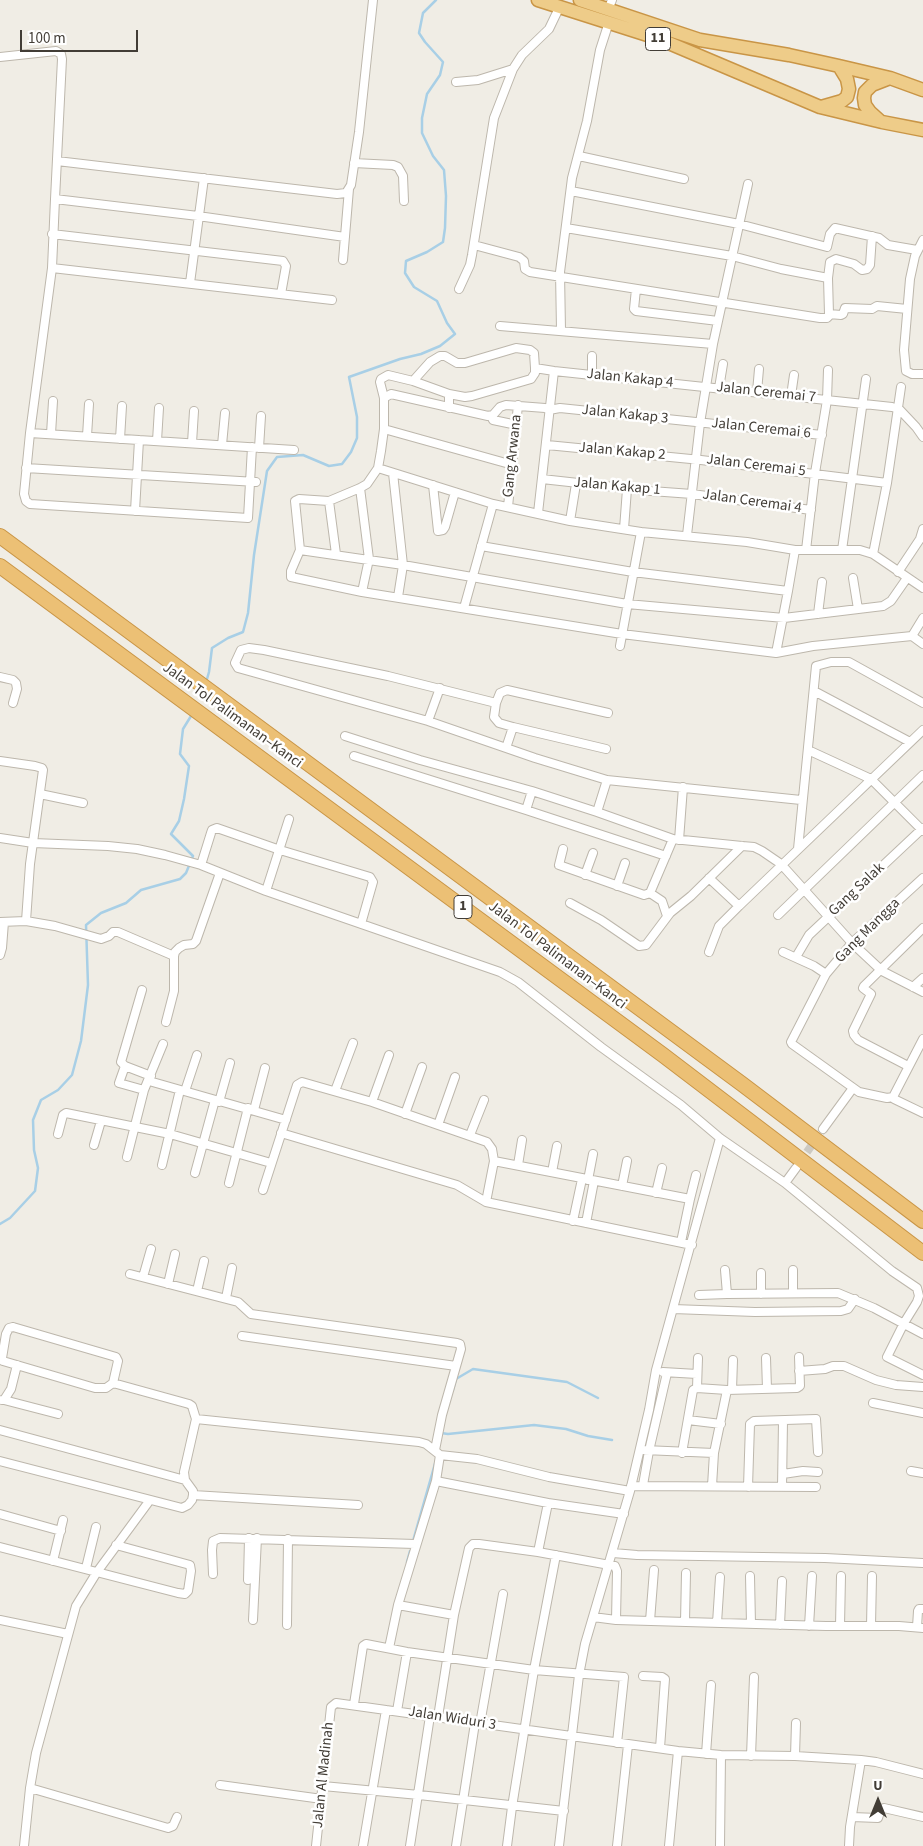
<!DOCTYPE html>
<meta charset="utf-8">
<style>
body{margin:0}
#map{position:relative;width:923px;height:1846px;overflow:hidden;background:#f0ede5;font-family:"Source Sans 3",sans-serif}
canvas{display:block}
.north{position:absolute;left:853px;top:1776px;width:50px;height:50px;-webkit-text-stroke:4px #fff;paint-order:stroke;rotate:0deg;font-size:14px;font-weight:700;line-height:20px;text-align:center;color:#423d36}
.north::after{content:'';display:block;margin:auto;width:18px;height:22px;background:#423d36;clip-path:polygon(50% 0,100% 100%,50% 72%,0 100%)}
.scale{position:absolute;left:20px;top:30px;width:118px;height:22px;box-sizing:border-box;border:2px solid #423d36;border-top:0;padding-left:6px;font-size:15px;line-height:18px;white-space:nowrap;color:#423d36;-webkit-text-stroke:4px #fff;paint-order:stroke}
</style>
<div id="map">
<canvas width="923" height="1846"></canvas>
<div class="north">U</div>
<div class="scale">100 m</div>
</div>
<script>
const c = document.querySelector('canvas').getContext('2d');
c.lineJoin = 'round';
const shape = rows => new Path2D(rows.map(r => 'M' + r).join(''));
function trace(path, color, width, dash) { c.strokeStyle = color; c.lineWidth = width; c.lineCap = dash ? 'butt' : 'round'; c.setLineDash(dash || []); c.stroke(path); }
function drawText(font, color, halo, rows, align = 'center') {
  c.font = font + ' "Source Sans 3",sans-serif'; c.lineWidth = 5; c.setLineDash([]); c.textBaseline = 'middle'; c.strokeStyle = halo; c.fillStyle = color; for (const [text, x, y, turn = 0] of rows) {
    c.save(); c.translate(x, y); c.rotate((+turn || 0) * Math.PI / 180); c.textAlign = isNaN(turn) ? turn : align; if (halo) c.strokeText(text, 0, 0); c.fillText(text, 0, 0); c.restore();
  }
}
trace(shape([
 [207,679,209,672,212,648,228,638,243,632,248,613,254,555,267,471,277,457,303,455,329,466,342,464,351,452,357,438,357,417,349,377,400,359,421,354,440,346,455,334,447,323,437,301,414,287,405,273,406,261,427,252,443,242,445,228,446,196,444,170,433,156,422,133,422,118,427,94,440,75,443,62,425,42,419,33,423,13,436,0],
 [0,1224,10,1218,35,1191,38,1168,34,1150,33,1120,41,1100,58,1090,72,1075,81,1041,88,985,86,925,101,913,126,903,141,890,180,879,186,873,193,856,171,834,179,821,184,799,189,766,180,754,183,729,191,716],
 [453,1390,456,1379,473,1369,567,1382,598,1398],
 [441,1433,448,1434,534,1425,566,1429,588,1436,612,1440],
 [413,1541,436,1460],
 [407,1562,410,1551]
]), '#a8cfe6', 2.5);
trace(shape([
 [800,1162,823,1129]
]), '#cdcac2', 8, [8, 4]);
const minor = shape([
 [608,10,612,0],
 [0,57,56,51,61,54,62,59,55,199,198,216,345,237],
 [456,82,478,80,513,69,522,55,549,29,560,6],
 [579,156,684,179],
 [57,161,337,194,346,193,351,185,359,132,373,0],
 [354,163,393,165,398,167,403,176,404,201],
 [571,191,739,224,827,247,830,234,835,228,879,238,888,245,917,250],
 [55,199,52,268,332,300],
 [566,228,732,256,781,269,828,278,829,314,841,315,843,314,845,308,872,309,877,306,907,309],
 [52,234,283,261,286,266,281,294],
 [923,240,915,256,910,279,904,350,906,371,912,374,923,374],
 [474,245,519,257,524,261,525,269,530,272,820,318,827,318,831,314],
 [343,260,349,189],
 [52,268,30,433,24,494,26,501,30,504,248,518,252,447],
 [828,278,830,262,836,259,854,264,862,270,867,269,870,265,872,236],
 [190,283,204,178],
 [459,289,470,265,472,255,494,118,513,69],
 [636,289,634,309,636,311,718,321],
 [500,326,713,344],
 [561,330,560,272,572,178,587,121,600,50,609,22],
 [592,375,592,356],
 [413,381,388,375,381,379,380,382,384,398,384,429,381,451,378,468,367,484,360,488,329,501,299,499,295,501,300,550,291,571,291,577,362,592,622,634,776,653,813,646,912,636,923,644],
 [719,388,723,364],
 [757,392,759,369],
 [449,394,465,397,472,396,531,379,535,373,535,368],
 [791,396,794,375],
 [384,398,391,394,488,416,493,415,500,407,506,405,545,408,549,410],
 [449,408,449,394,413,381,430,362,440,356,445,356,457,363,465,363,516,348,530,350,534,353,535,368,554,371,892,407,899,409,916,427,923,437],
 [549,410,560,408,822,435],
 [491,416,493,420,517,425],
 [384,429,513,465],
 [30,433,294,450],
 [51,434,53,401],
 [87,436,89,404],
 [120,439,122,406],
 [157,441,159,408],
 [192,443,194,411],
 [222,445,225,413],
 [547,445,701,460,887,483],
 [259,448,261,416],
 [26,468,256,482],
 [378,468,493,504,570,521,641,532,747,542,795,550,860,550,873,554,923,588],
 [393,473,403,565,398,597],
 [542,479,651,491,692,494,811,510],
 [433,485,438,531,443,530,445,527,455,492],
 [360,488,369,559,362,592],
 [329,501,336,554],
 [508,507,518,405],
 [135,511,139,440],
 [538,513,554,371],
 [570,521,576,484],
 [624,529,627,489],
 [687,535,700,423,713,344,748,184],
 [481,546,633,572,788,591,795,550],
 [300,550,403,565,627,604,784,618,883,606,891,601,907,578],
 [806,550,815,473,827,400,828,370],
 [842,550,866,379],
 [873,554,887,483,901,387],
 [898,572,920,539,923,529],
 [853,578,858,609],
 [464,608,493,504],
 [818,614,822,582],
 [912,636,923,618],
 [620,646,641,532],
 [776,653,788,591],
 [0,677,13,680,16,683,17,689,13,703],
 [814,691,910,742],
 [496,703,388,676,264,650,249,648,241,650,235,663,238,668,428,721,535,758,607,780,801,800],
 [428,721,440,688],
 [345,736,420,760,532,791,597,812],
 [506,748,513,727],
 [606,749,513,727,499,723,494,717,496,703,500,693,507,690,608,713],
 [808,750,871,779,923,831],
 [354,756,526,810,666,856],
 [0,761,35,766,42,768,43,770,30,864,26,921],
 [607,780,597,812,673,839,742,846,754,847,762,851,781,864,852,943,882,971,923,992],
 [40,794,83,803],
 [526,810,532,791],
 [0,838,33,843,108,846,137,849,165,855,201,865,266,891,500,972,518,982,601,1047,681,1105,720,1138,785,1183,892,1271,917,1288,919,1296,917,1302,904,1323,887,1357,923,1375],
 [679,840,683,787],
 [563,849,559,865,644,895,650,893,662,901,667,916],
 [798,849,816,666,831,662,849,662,923,703],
 [201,865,211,833,212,830,217,828,280,850,370,877,373,882,361,924],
 [585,875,593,853],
 [709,878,739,906],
 [923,878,852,943,826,974,791,1042,792,1044,859,1092,887,1098,893,1097,894,1099,923,1113],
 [617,886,625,863],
 [266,891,289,819],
 [650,893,673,839],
 [570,903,601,920,639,946,646,945,670,913,691,896,742,846],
 [778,915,923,775],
 [0,922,26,921,55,926,101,939,109,936,113,932,118,932,174,956,175,952,179,948,184,945,193,944,196,941,220,873],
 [709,952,719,926,739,906,923,730],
 [783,952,814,966,826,974],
 [0,955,2,948,4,922],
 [796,957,809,935,923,828],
 [913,987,923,978],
 [142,990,121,1062,125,1066,151,1076],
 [166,1022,174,991,174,956],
 [125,1066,119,1083,144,1090],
 [908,1066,858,1040,854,1035,853,1031,871,994,863,988,864,986,923,928],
 [149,1081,286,1120],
 [185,1091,197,1055],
 [335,1091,353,1043],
 [893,1097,923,1039],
 [219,1102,230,1063],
 [372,1102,389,1055],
 [254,1110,265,1068],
 [405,1114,422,1067],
 [438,1125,455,1077],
 [823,1129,853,1088],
 [281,1133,457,1185,486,1202,692,1245],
 [58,1134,63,1115,66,1113,170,1134,271,1163],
 [470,1135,484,1100],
 [94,1145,101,1121],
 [127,1157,144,1090,163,1044],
 [494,1161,690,1199,681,1242],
 [162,1165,180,1090],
 [518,1165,522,1140],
 [552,1172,557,1146],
 [195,1173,215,1100],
 [588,1180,593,1154],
 [229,1183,248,1108],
 [785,1183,796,1168],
 [622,1186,627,1161],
 [263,1190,297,1085,302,1082,372,1102,487,1142,492,1149,494,1161,486,1202],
 [656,1193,662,1168],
 [690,1199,696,1175],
 [573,1221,582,1179],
 [586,1223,594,1181],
 [725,1270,727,1294,838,1293,874,1308,923,1334],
 [761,1273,761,1294],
 [130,1274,238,1302,251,1314,457,1343,460,1344,461,1349,442,1415,435,1450],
 [143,1277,151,1249],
 [168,1284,175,1254],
 [197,1291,204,1261],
 [793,1293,793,1270],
 [699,1295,727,1294],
 [226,1298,232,1268],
 [673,1309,755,1312,841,1311,848,1309,855,1299],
 [13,1327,116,1357,118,1361,113,1383,106,1388,95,1388,3,1361,2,1358,6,1334,9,1328,13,1327],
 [242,1336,456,1366],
 [766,1358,767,1389],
 [799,1371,825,1369,833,1366,844,1366,876,1380,896,1385,923,1387],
 [663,1372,697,1374],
 [113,1383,189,1404,192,1406,196,1419,419,1442,426,1444,440,1455,477,1459,549,1477,630,1491],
 [697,1388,698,1358],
 [732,1390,733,1360],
 [2,1400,4,1400,11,1389,17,1365],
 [4,1400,58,1414],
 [873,1403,923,1413],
 [688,1420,721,1424],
 [0,1430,185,1480],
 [644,1450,714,1453],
 [682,1453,693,1390,697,1388,727,1390],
 [0,1461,182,1508,188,1505,192,1500,193,1495,193,1491,185,1480,184,1472,196,1419],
 [911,1471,923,1473],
 [783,1474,803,1471,818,1472],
 [436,1481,440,1455],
 [643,1485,649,1451,667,1373],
 [631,1486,816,1487],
 [712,1486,714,1453,727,1390,797,1388,800,1386,799,1357],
 [748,1487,750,1424,754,1421,816,1419,818,1452],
 [782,1487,783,1421],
 [193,1495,358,1505],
 [548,1503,538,1552,615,1566,617,1571,616,1620],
 [0,1514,61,1531],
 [0,1547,178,1593,185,1594,188,1591,191,1571,190,1565,116,1545],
 [613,1553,637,1555,825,1558,923,1563],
 [53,1561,63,1520],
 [86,1568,96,1527],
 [213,1574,212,1550,213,1541,220,1538,415,1544],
 [750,1576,751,1624],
 [248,1580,249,1538],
 [398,1605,454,1615],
 [593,1617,616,1620,826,1626,899,1626,923,1628],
 [0,1620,68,1634],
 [253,1620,257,1538],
 [650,1621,654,1570],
 [685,1622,686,1573],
 [717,1623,720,1577],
 [287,1625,288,1539],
 [780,1625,782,1581],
 [809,1626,812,1576],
 [840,1626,841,1576],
 [871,1626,872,1576],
 [917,1627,918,1611,919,1609,923,1609],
 [389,1648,398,1605,436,1481,548,1503,624,1514],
 [643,1676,662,1677,665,1679,660,1748],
 [354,1704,363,1646,366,1644,407,1652,534,1670,624,1677,617,1743],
 [397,1711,407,1652],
 [438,1717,454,1615,469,1548,473,1544,479,1544,538,1552],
 [480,1724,503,1594],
 [706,1754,711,1685],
 [751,1756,754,1677],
 [795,1756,796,1723],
 [861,1760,876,1762,923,1774],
 [220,1785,322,1799],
 [323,1786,419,1795,564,1811],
 [30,1788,168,1828,173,1826,177,1817],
 [852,1817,878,1818,881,1809,884,1808,923,1817],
 [24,1846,30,1788,36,1753,76,1606,97,1572,150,1500],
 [316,1846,331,1707,336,1703,678,1751,721,1755,795,1756,861,1760,850,1827,849,1846],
 [363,1846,386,1710],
 [410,1846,430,1716],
 [456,1846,475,1723],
 [507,1846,512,1807,534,1670,556,1555],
 [559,1846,579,1675,585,1644,630,1491,649,1410,656,1370,720,1138],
 [617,1846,628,1745],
 [669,1846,678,1751],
 [720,1846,721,1755]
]);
const trunk = shape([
 [538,0,657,38,820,107,882,122,923,130],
 [580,0,700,40,789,55,839,66,890,78,923,90],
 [821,107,842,101,847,97,849,89,847,79,839,66],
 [880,121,870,112,865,105,864,98,865,92,872,85,890,78]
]);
const motorway = shape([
 [0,536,742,1084,923,1221],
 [0,566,663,1055,923,1253]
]);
trace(minor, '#bdb7ac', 10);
trace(trunk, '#c99546', 15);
trace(motorway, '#c99546', 16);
trace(minor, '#fff', 8);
trace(trunk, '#eecc89', 12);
trace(motorway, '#ecc075', 14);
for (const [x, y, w] of [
 [658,39,25],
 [463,907,18]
]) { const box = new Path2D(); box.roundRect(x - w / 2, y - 11.5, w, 23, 4); c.fillStyle = '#fff'; c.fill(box); trace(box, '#423d36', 1); }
drawText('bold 14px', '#423d36', null, [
 ["11",658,39],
 ["1",463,907]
]);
drawText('15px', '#423d36', '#fff', [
 ["Jalan Kakap 4",630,379,6],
 ["Jalan Ceremai 7",766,393,6],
 ["Jalan Kakap 3",625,415,6],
 ["Jalan Ceremai 6",761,429,6],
 ["Jalan Kakap 2",622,452,5],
 ["Gang Arwana",513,456,-84],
 ["Jalan Ceremai 5",756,466,7],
 ["Jalan Kakap 1",617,487,5],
 ["Jalan Ceremai 4",752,502,8],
 ["Jalan Tol Palimanan–Kanci",232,716,36],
 ["Gang Salak",857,890,-43],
 ["Gang Mangga",868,931,-45],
 ["Jalan Tol Palimanan–Kanci",557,956,37],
 ["Jalan Widuri 3",452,1719,9],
 ["Jalan Al Madinah",324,1775,-84]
]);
</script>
